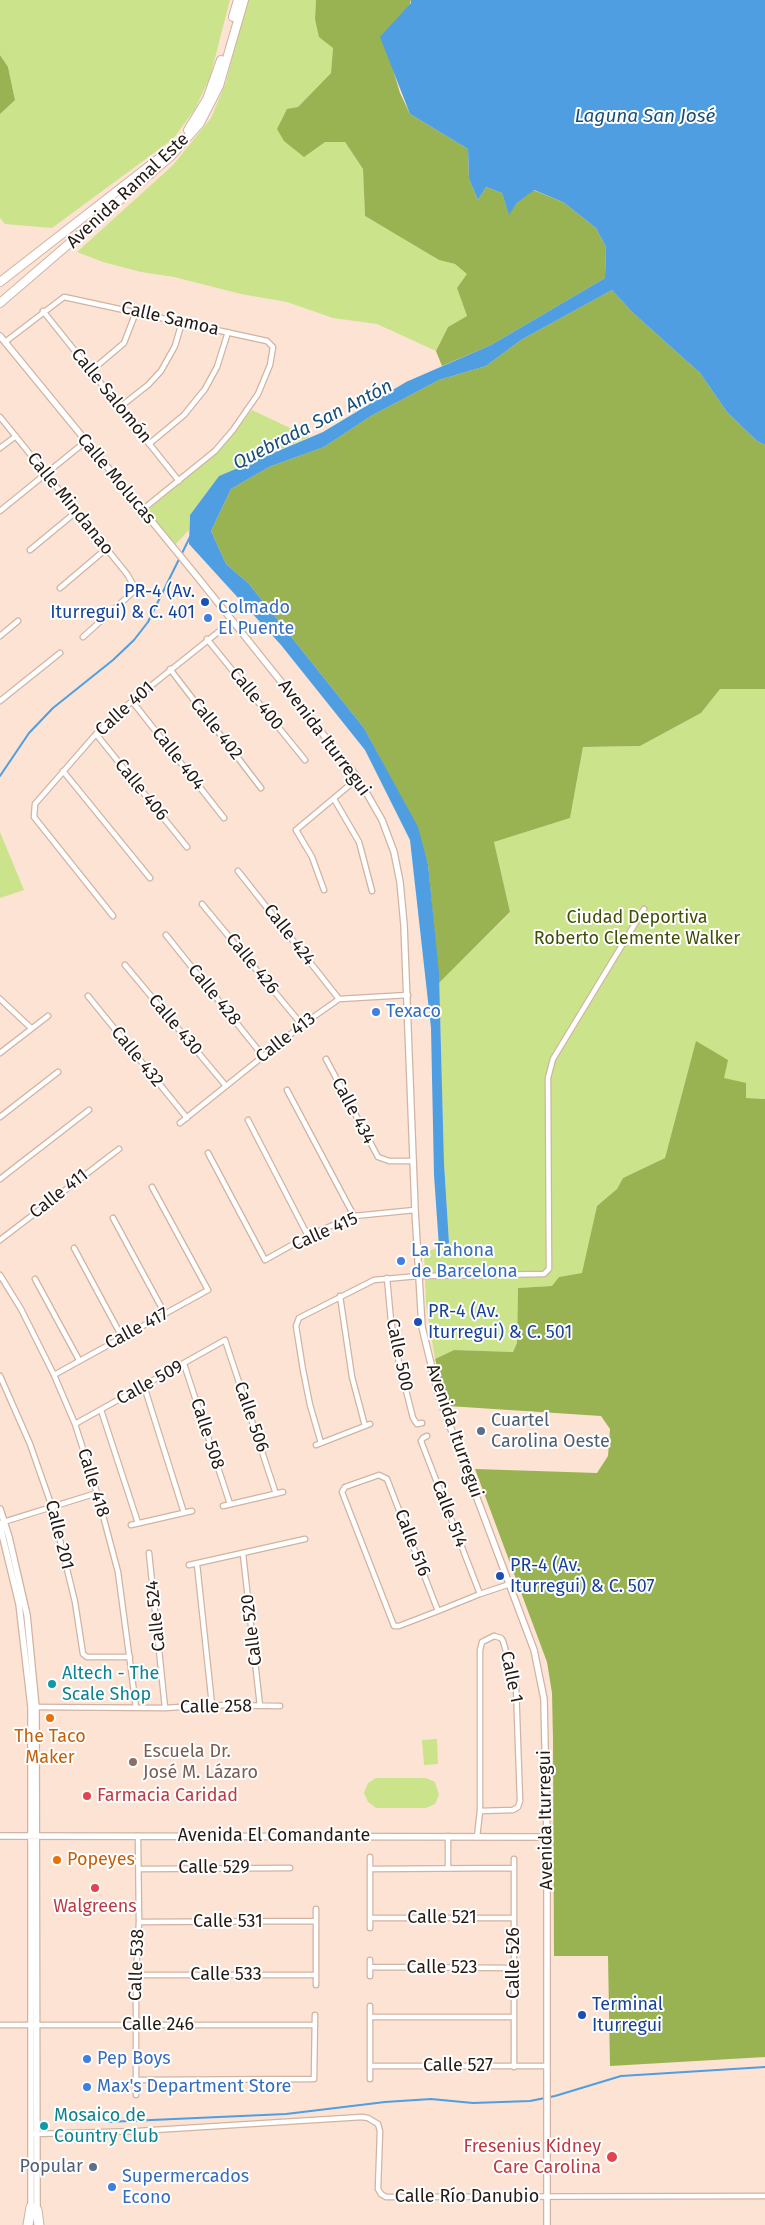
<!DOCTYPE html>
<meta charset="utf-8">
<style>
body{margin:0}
canvas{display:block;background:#fce3d4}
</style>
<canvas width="765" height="2225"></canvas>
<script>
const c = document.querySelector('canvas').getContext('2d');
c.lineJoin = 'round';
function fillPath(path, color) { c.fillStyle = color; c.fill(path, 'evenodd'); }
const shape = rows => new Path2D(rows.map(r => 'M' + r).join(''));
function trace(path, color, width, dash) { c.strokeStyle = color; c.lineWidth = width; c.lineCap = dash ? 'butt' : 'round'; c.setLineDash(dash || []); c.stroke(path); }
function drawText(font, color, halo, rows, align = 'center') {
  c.font = font + ' "Fira Sans",sans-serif'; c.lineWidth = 4; c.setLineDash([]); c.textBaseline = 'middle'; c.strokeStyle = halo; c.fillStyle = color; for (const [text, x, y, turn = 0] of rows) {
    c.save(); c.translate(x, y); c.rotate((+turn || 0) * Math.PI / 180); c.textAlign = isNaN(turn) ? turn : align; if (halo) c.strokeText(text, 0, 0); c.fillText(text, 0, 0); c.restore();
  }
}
fillPath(shape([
 [0,0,230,0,210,77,195,109,173,139,52,228,5,224,0,218,0,114,15,99,8,67,0,55],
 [247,0,316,0,315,19,333,48,331,73,298,107,325,142,345,142,363,169,365,216,439,260,455,264,468,274,457,288,467,316,448,327,436,351,377,324,333,318,287,302,241,294,174,277,141,272,103,262,77,252,173,165,211,118,226,82],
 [252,410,309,437,219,476,190,515,189,530,175,545,148,511,149,509,221,449],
 [720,689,765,689,765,1099,746,1098,724,1079,696,1042,665,1158,623,1178,617,1189,597,1206,583,1273,559,1277,553,1286,518,1288,517,1343,513,1352,454,1350,435,1359,426,1305,424,1253,449,1243,444,1163,439,983,510,913,494,842,570,818,583,747,640,746,701,713],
 [0,832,24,890,0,898],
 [437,1739,438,1764,424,1765,422,1740],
 [376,1778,426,1778,435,1782,439,1795,435,1804,426,1808,376,1808,368,1802,364,1793,368,1783]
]), '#cbe48c');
fillPath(shape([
 [316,0,411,0,392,66,400,93,410,114,468,149,469,179,478,200,486,187,502,193,509,214,517,203,533,190,563,202,596,228,606,247,605,278,491,345,442,366,436,351,448,327,467,316,457,288,467,274,455,264,439,260,365,216,363,169,345,142,325,142,304,157,284,141,277,129,287,109,298,107,331,73,333,48,319,37,315,19],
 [0,55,8,67,15,100,0,114],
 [612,290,632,312,700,373,727,412,757,441,765,445,765,689,720,689,701,713,640,746,583,747,570,818,494,842,510,912,439,983,428,864,417,827,364,728,249,584,226,564,211,531,231,489,269,467,324,447,371,416,439,380,486,366,521,340],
 [696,1041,728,1060,724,1078,746,1083,746,1098,765,1099,765,2057,610,2066,608,1956,554,1956,553,1740,552,1693,547,1662,475,1469,597,1473,608,1456,610,1429,601,1416,448,1406,435,1359,454,1350,513,1352,517,1343,518,1288,552,1286,559,1277,582,1273,597,1206,617,1189,623,1178,665,1158]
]), '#99b252');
fillPath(shape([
 [411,0,765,0,765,445,757,441,727,412,700,373,632,312,612,290,521,340,486,366,439,380,371,416,324,447,269,467,231,489,211,531,226,564,249,584,364,728,418,827,428,864,439,973,444,1163,449,1243,439,1247,434,1175,431,1028,410,840,365,750,281,645,189,544,190,515,219,476,323,432,406,382,491,345,605,278,606,247,596,228,563,202,534,190,517,203,509,215,502,193,486,187,478,200,469,179,468,149,410,114,380,37,411,3]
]), '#4f9ee1');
trace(shape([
 [0,776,29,733,53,708,113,660,134,640,148,622,190,537],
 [107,2122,286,2114,385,2102,431,2099,473,2103,530,2101,555,2096,621,2076,765,2067]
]), '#4f9ee1', 2);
const minor = shape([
 [43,311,179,481],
 [5,342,64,297,267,341,273,347,270,365,258,394,233,430,215,451,142,510],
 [91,371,124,343,136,312],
 [120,407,148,385,161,371,175,346,182,322],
 [0,417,127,574,134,586,133,592,83,637],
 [149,444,184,415,205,389,217,367,228,332],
 [0,448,16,436],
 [0,511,85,442],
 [30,550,76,512],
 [60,588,106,549],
 [0,636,18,621],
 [207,639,305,760],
 [170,669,261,788],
 [0,701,60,653],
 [132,701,224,818],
 [96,734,187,847],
 [63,771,150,878],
 [334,799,359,842,372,891],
 [238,871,339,999],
 [324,890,312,857,296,830,358,778],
 [202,904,302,1025],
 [113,916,34,817,35,804,96,734,132,701,232,621],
 [166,935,263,1056],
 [125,965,226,1086],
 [88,996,187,1118],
 [0,999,31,1028],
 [0,1053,48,1016],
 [326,1059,378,1157,389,1161,413,1161],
 [287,1090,354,1216],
 [0,1117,58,1072],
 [248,1120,308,1236],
 [180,1123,302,1025,339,999,408,995],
 [208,1153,265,1260,308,1236,354,1216,415,1210],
 [0,1179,89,1110],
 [113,1218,165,1314],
 [0,1240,119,1149],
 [74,1248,122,1337],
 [0,1275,21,1309,54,1375,75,1424,97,1493,118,1572,136,1707],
 [387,1278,391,1321,399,1363,413,1418,417,1424,422,1423],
 [35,1279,79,1360],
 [340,1296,352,1377,365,1426],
 [184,1364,230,1504],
 [54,1375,208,1290,152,1187],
 [0,1376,30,1444,52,1507,75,1602,83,1654,87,1657,130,1657],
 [144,1386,184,1513],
 [101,1410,138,1523],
 [75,1424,225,1340,276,1494],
 [427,1436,423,1438,421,1441,480,1594],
 [321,1443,310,1405,303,1370,296,1326,299,1318,374,1280,418,1276,544,1274,549,1269,548,1078,553,1059,644,909],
 [316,1445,370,1424],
 [223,1506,283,1492],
 [0,1523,97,1493],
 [131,1525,192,1511],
 [149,1553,165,1708],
 [243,1554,260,1706],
 [197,1564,212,1705],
 [189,1565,305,1539],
 [438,1611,387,1479,379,1475,345,1487,342,1492,394,1626,399,1626,438,1611,480,1594,510,1584],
 [494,1636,501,1638,503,1641,516,1686,520,1801,518,1807,513,1810,480,1811,480,1650,482,1642,494,1636],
 [33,1707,165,1708,212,1705,280,1706],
 [477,1837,480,1811],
 [448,1868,448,1836],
 [139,1869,290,1868],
 [370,1869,514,1868],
 [316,1909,316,1985],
 [370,1918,514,1918],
 [139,1922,316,1921],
 [370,1928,370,1857],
 [370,1960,370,1976],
 [370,1967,514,1968],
 [136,1975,316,1975],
 [370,2017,514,2017],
 [0,2025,315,2025],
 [370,2066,547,2066],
 [514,2067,514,1859],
 [370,2079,370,2006],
 [136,2080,314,2079,315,2015],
 [136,2095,136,1975,139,1922,138,1836],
 [34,2134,138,2131,362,2117,368,2118,378,2124,380,2131,378,2189,381,2194,386,2197,765,2196]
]);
const tertiary = shape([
 [0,336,195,574,358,778,382,820,394,852,400,882,404,925,415,1210,422,1327,439,1397,534,1650,544,1699,547,1837,547,2225],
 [0,1509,9,1537,27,1615,36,1707,37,2213],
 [0,1526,19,1604,31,1707,31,2208],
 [0,1836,547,1837]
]);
const primary = shape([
 [233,17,238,0],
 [188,130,207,99,221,60],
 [0,282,166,153],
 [0,303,171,156,200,123,219,86,244,0]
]);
const motorway = shape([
 [37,2210,39,2225],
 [28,2225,31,2207]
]);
trace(minor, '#d2b3a2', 7);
trace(tertiary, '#d2b3a2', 8);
trace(primary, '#d2b3a2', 10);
trace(motorway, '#d2b3a2', 11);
trace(minor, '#fff', 4.5);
trace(tertiary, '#fff', 5.5);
trace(primary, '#fff', 8);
trace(motorway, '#fff', 9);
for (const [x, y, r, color] of [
 [205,602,5,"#1a4fb4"],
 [208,618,5,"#3f7fe0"],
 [376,1012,5,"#3f7fe0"],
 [401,1261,5,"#3f7fe0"],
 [418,1322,5,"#1a4fb4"],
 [481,1431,5,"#5c6f8a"],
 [500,1576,5,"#1a4fb4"],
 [52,1684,5,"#0f9aa8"],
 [50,1718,5,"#e8710a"],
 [133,1762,5,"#8d6e63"],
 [87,1796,5,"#e0444e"],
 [57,1860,5,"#e8710a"],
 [95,1888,5,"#e0444e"],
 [582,2015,5,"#1a4fb4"],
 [87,2059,5,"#3f7fe0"],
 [87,2087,5,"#3f7fe0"],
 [44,2126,5,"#0f9aa8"],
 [612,2157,6,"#e0444e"],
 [93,2167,5,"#5c6f8a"],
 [112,2187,5,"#3f7fe0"]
]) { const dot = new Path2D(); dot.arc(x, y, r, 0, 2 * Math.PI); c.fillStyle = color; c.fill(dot); trace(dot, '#fff', 2); }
drawText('18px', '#251a13', '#fff', [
 ["Avenida Ramal Este",128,191,-43],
 ["Calle Samoa",170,319,13],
 ["Calle Salomón",111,396,51],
 ["Calle Molucas",116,479,50],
 ["Calle Mindanao",70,504,51],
 ["Calle 400",256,699,51],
 ["Calle 401",125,709,-42],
 ["Calle 402",216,729,52],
 ["Avenida Iturregui",324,738,53],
 ["Calle 404",178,759,52],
 ["Calle 406",141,790,51],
 ["Calle 424",289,935,52],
 ["Calle 426",252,964,51],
 ["Calle 428",214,995,51],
 ["Calle 430",175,1025,50],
 ["Calle 413",286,1038,-38],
 ["Calle 432",137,1057,51],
 ["Calle 434",353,1111,62],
 ["Calle 411",59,1194,-38],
 ["Calle 415",325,1232,-24],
 ["Calle 417",137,1329,-28],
 ["Calle 500",399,1355,78],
 ["Calle 509",150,1383,-29],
 ["Calle 506",251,1417,71],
 ["Avenida Iturregui",454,1431,71],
 ["Calle 508",207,1434,72],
 ["Calle 418",93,1483,73],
 ["Calle 514",449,1514,69],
 ["Calle 201",59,1535,76],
 ["Calle 516",412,1543,69],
 ["Calle 524",156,1616,-96],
 ["Calle 520",252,1630,-97],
 ["Calle 1",511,1677,78],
 ["Calle 258",216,1707,-1],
 ["Avenida Iturregui",546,1820,-91],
 ["Avenida El Comandante",274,1836],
 ["Calle 529",214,1868],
 ["Calle 521",442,1918],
 ["Calle 531",228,1922],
 ["Calle 526",514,1963,-90],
 ["Calle 538",137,1965,-88],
 ["Calle 523",442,1968],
 ["Calle 533",226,1975],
 ["Calle 246",158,2025],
 ["Calle 527",458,2066],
 ["Calle Río Danubio",467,2197]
]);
drawText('18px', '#164399', '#fff', [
 ["PR-4 (Av.",195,592,"right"],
 ["Iturregui) & C. 401",195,613,"right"],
 ["PR-4 (Av.",428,1312],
 ["Iturregui) & C. 501",428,1333],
 ["PR-4 (Av.",510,1566],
 ["Iturregui) & C. 507",510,1587],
 ["Terminal",592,2005],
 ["Iturregui",592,2026]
], 'left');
drawText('18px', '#366cbe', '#fff', [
 ["Colmado",218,608],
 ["El Puente",218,629],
 ["Texaco",386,1012],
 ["La Tahona",411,1251],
 ["de Barcelona",411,1272],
 ["Pep Boys",97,2059],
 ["Max's Department Store",97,2087],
 ["Supermercados",122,2177],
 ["Econo",122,2198]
], 'left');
drawText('18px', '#3f4e04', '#fff', [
 ["Ciudad Deportiva",637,918],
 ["Roberto Clemente Walker",637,939]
]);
drawText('18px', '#4e5e75', '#fff', [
 ["Cuartel",491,1421],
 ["Carolina Oeste",491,1442],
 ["Popular",83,2167,"right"]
], 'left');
drawText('18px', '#0d838f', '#fff', [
 ["Altech - The",62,1674],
 ["Scale Shop",62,1695],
 ["Mosaico de",54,2116],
 ["Country Club",54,2137]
], 'left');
drawText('18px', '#c56008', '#fff', [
 ["The Taco",50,1737],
 ["Maker",50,1758],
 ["Popeyes",67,1860,"left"]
]);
drawText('18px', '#785e54', '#fff', [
 ["Escuela Dr.",143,1752],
 ["José M. Lázaro",143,1773]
], 'left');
drawText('18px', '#be3a42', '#fff', [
 ["Farmacia Caridad",97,1796],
 ["Walgreens",95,1907,"center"],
 ["Fresenius Kidney",601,2147,"right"],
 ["Care Carolina",601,2168,"right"]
], 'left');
drawText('italic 19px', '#164e7b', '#fff', [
 ["Laguna San José",645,117],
 ["Quebrada San Antón",313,425,-27]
]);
</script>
